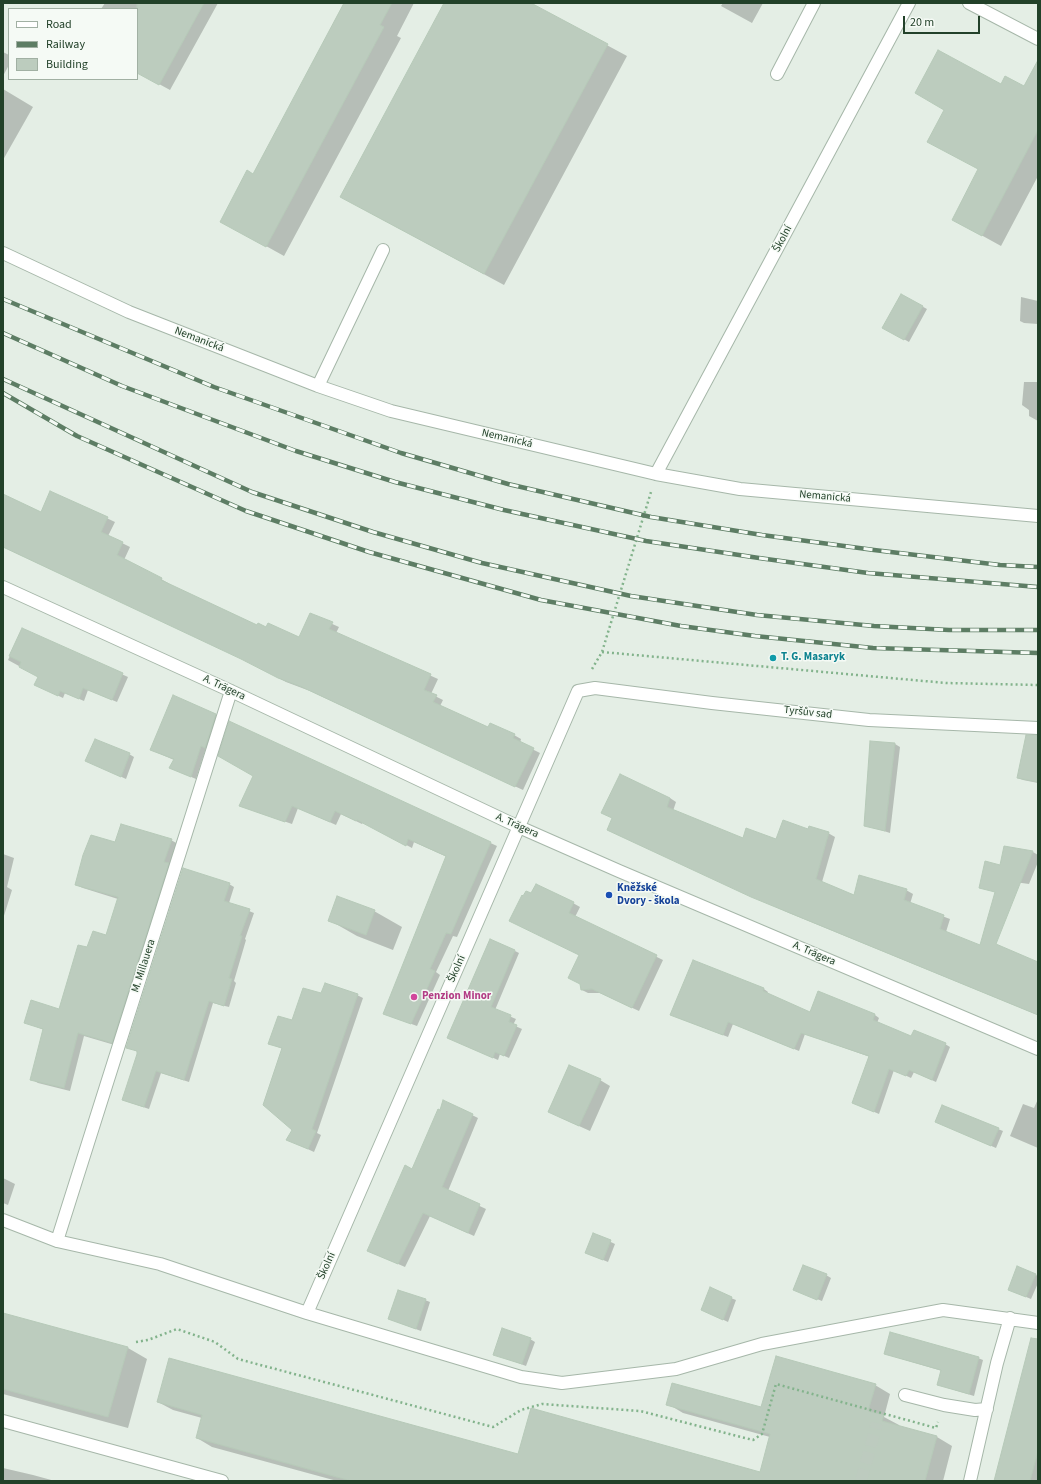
<!DOCTYPE html>
<meta charset="utf-8">
<style>
body{margin:0}
#map{position:relative;width:1041px;height:1484px;overflow:hidden;background:#e4eee5;font-family:"Source Sans 3",sans-serif}
canvas{display:block}
.frame{position:absolute;inset:0;border:4px solid #224129;pointer-events:none}
.legend{position:absolute;left:8px;top:8px;width:130px;height:72px;box-sizing:border-box;background:#f5faf5;border:1px solid #a1b0a3;margin:0;padding:5px 7px;list-style:none;font-size:12px;color:#224129}
.legend li{display:flex;align-items:center;gap:8px;height:20px}
.legend b{width:20px;border:1px solid #a1b0a3}
.scale{position:absolute;left:903px;top:16px;width:77px;height:18px;box-sizing:border-box;border:2px solid #224129;border-top:0;padding-left:5px;font-size:12px;line-height:14px;white-space:nowrap;color:#224129;-webkit-text-stroke:3px #f5faf5;paint-order:stroke}
</style>
<div id="map">
<canvas width="1041" height="1484"></canvas>
<div class="frame"></div>
<ul class="legend">
<li><b style="height:5px;background:#fff"></b>Road</li>
<li><b style="height:5px;background:#5d7d64"></b>Railway</li>
<li><b style="height:11px;background:#bcccbe"></b>Building</li>
</ul>
<div class="scale">20 m</div>
</div>
<script>
const c = document.querySelector('canvas').getContext('2d');
c.lineJoin = 'round';
function fillPath(path, color) { c.fillStyle = color; c.fill(path, 'evenodd'); }
const shape = rows => new Path2D(rows.map(r => 'M' + r).join(''));
function trace(path, color, width, dash) { c.strokeStyle = color; c.lineWidth = width; c.lineCap = dash ? 'butt' : 'round'; c.setLineDash(dash || []); c.stroke(path); }
function drawText(font, color, halo, rows, align = 'center') {
  c.font = font + ' "Source Sans 3",sans-serif'; c.lineWidth = 3; c.setLineDash([]); c.textBaseline = 'middle'; c.strokeStyle = halo; c.fillStyle = color; for (const [text, x, y, turn = 0] of rows) {
    c.save(); c.translate(x, y); c.rotate((+turn || 0) * Math.PI / 180); c.textAlign = isNaN(turn) ? turn : align; if (halo) c.strokeText(text, 0, 0); c.fillText(text, 0, 0); c.restore();
  }
}
fillPath(shape([
 [105,3,218,3,170,90,137,72,137,9,101,9],
 [344,3,414,3,397,36,401,38,284,256,239,231,254,175],
 [445,3,529,3,627,56,504,285,361,208],
 [723,3,763,3,752,23,721,6],
 [3,52,9,55,9,65,3,76],
 [1002,85,1038,94,1038,176,1001,246,972,230,979,169],
 [3,89,33,107,3,160],
 [901,295,927,309,909,342,884,328],
 [1021,297,1038,301,1038,324,1024,323,1020,321],
 [1024,382,1038,382,1038,421,1029,416,1029,410,1022,405],
 [51,492,115,522,108,536,130,547,124,560,161,579,168,583,168,584,258,626,300,638,310,614,339,627,336,633,438,679,431,694,443,700,440,706,488,729,514,735,521,739,520,743,540,753,523,790,310,691,286,682,249,662,3,547,3,496,42,513],
 [23,629,128,677,117,702,88,690,84,701,65,693,63,698,40,687,39,677,8,660],
 [215,715,220,718,210,750,206,748,196,779,170,768,174,760,151,750],
 [230,722,497,846,457,937,453,936,436,972,440,975,417,1026,384,1014,447,857,414,842,412,848,363,822,362,824,341,814,336,825,298,808,292,824,240,806,254,775],
 [870,742,895,744,900,747,890,833,865,825],
 [1038,750,1038,783,1023,780,1018,778],
 [129,754,134,757,126,779,100,767],
 [670,798,676,802,673,811,744,840,777,841,809,830,828,833,835,837,822,882,855,896,906,890,913,894,910,904,950,919,946,932,980,947,1037,963,1038,959,1038,1015,789,913,614,833],
 [171,840,178,844,118,1046,84,1036,70,1091,38,1083,31,1079,44,1030,25,1022,59,1010,87,949,107,936,118,899,83,888,76,885,116,843],
 [1005,847,1033,852,1038,855,1038,862,1029,884,1007,881],
 [3,854,14,858,7,887,12,890,3,919],
 [229,884,234,887,229,903,254,913,245,939,246,940,234,981,236,983,229,1007,213,1003,189,1082,161,1073,149,1109,128,1102,123,1100,138,1052,127,1047],
 [573,903,580,907,575,917,663,960,639,1011,600,993,588,993,582,990,580,955,517,924],
 [374,911,402,927,393,950,357,936,329,920],
 [515,951,519,953,495,1010,516,1019,513,1025,522,1029,509,1058,500,1054,498,1060,453,1040],
 [764,989,768,992,767,994,810,1013,875,1015,879,1018,877,1023,912,1037,945,1044,950,1047,936,1082,914,1072,911,1078,894,1070,879,1114,853,1103,870,1057,805,1034,799,1051,733,1024,728,1037,676,1017],
 [322,995,357,995,363,998,317,1133,321,1135,314,1152,288,1140,293,1130,283,1049,270,1044],
 [600,1080,610,1086,590,1131,559,1117],
 [1038,1099,1038,1148,1010,1136,1023,1104,1034,1108],
 [472,1115,478,1118,448,1191,486,1209,474,1236,430,1216,405,1267,375,1254,413,1170],
 [941,1124,998,1129,1003,1131,996,1148],
 [3,1178,15,1184,8,1205,3,1203],
 [594,1234,615,1244,608,1262,586,1253],
 [826,1275,831,1278,822,1301,799,1292],
 [1036,1275,1038,1276,1038,1283,1031,1299,1014,1292],
 [731,1298,736,1300,728,1322,707,1312],
 [425,1300,430,1302,421,1331,389,1319],
 [3,1314,128,1348,147,1359,128,1428,3,1394],
 [530,1339,535,1342,526,1366,494,1354],
 [885,1354,978,1358,983,1360,974,1396,938,1385,942,1371],
 [1038,1362,1038,1481,995,1481],
 [875,1385,890,1394,884,1417,899,1425,898,1427,937,1437,952,1446,943,1481,337,1481,212,1447,197,1438,202,1418,173,1410,158,1402,519,1456,761,1473,770,1437,683,1413,668,1404,762,1408],
 [3,1468,33,1475,55,1481,3,1481]
]), '#0003');
const building = shape([
 [137,3,204,3,159,85,137,73,137,3],
 [344,3,392,3,380,25,384,27,266,247,220,222,247,170,253,174,344,3],
 [444,3,531,3,608,44,484,274,340,197,444,3],
 [938,50,1001,84,1005,76,1024,86,1038,60,1038,130,982,236,952,220,978,169,927,142,944,110,915,93,938,50],
 [901,294,923,306,904,340,882,328,901,294],
 [50,491,108,517,101,532,123,542,117,555,162,578,161,580,257,625,258,623,266,627,268,623,299,637,310,613,333,622,329,629,431,674,424,690,437,695,433,702,488,727,490,723,515,734,513,738,534,748,515,787,302,687,278,678,241,659,3,547,3,494,41,512,50,491],
 [22,628,123,673,112,700,83,688,79,699,60,691,58,696,34,685,38,677,19,667,21,662,9,656,22,628],
 [173,695,216,714,205,748,201,746,191,777,169,768,174,759,150,750,173,695],
 [229,721,491,842,451,934,446,933,430,969,435,971,411,1024,383,1014,446,856,408,839,406,846,357,820,356,821,335,811,330,822,292,806,285,822,239,806,253,776,218,756,229,721],
 [1026,735,1038,735,1038,782,1017,778,1026,735],
 [95,739,130,753,121,777,85,761,95,739],
 [870,741,895,743,885,831,864,826,870,741],
 [620,774,670,798,667,807,743,838,746,828,776,839,783,820,808,829,809,826,829,832,816,879,854,895,859,875,907,889,904,900,944,915,940,929,980,945,995,892,979,888,985,861,1000,865,1004,846,1033,851,996,944,1038,962,1038,1015,751,897,607,830,612,818,601,813,620,774],
 [121,824,172,839,164,862,169,863,112,1043,78,1033,64,1088,30,1080,43,1029,24,1023,31,1000,59,1009,78,945,87,947,93,931,106,935,118,897,75,885,83,855,91,835,115,842,121,824],
 [183,868,230,883,224,901,250,909,240,936,242,936,229,978,232,979,224,1006,209,1001,184,1080,156,1071,144,1107,122,1100,137,1054,137,1051,126,1048,183,868],
 [536,884,574,902,569,913,657,955,632,1008,592,989,581,990,580,984,568,978,579,955,509,921,522,895,523,896,526,891,531,893,536,884],
 [337,896,375,910,366,935,328,921,337,896],
 [490,939,515,950,491,1007,511,1015,509,1022,517,1025,504,1056,495,1052,493,1058,447,1038,490,939],
 [693,960,764,988,763,991,810,1012,818,991,875,1014,873,1020,911,1036,914,1030,946,1043,932,1080,909,1070,906,1076,889,1069,874,1112,852,1103,869,1056,801,1033,794,1049,728,1022,723,1035,670,1015,693,960],
 [325,983,358,994,312,1129,316,1131,308,1149,286,1140,292,1130,263,1105,282,1048,268,1044,278,1016,292,1020,303,988,321,993,325,983],
 [569,1065,601,1079,579,1126,548,1112,569,1065],
 [443,1100,473,1114,442,1187,480,1204,468,1233,423,1213,398,1264,367,1251,405,1165,412,1169,438,1109,440,1110,443,1100],
 [942,1105,999,1128,991,1146,935,1122,942,1105],
 [593,1233,611,1240,603,1260,585,1253,593,1233],
 [803,1265,827,1274,817,1300,793,1290,803,1265],
 [1017,1266,1036,1274,1026,1297,1008,1290,1017,1266],
 [710,1287,732,1297,723,1320,701,1310,710,1287],
 [398,1290,426,1299,416,1329,388,1319,398,1290],
 [3,1313,128,1347,108,1417,3,1389,3,1313],
 [502,1328,531,1338,522,1364,493,1355,502,1328],
 [890,1332,979,1357,969,1394,937,1385,941,1370,884,1354,890,1332],
 [1031,1338,1038,1339,1038,1451,1030,1481,994,1481,1031,1338],
 [776,1356,876,1384,868,1411,884,1415,882,1421,937,1436,925,1481,351,1481,196,1438,202,1415,157,1402,169,1358,518,1454,531,1408,760,1472,770,1434,666,1405,672,1383,761,1407,776,1356]
]);
fillPath(building, '#bcccbe');
trace(building, '#b6c9b8', 1);
trace(shape([
 [861,1481,877,1423]
]), '#bdcbbf', 12, [12, 6]);
const minor = shape([
 [969,3,1038,39],
 [777,74,814,3],
 [3,253,129,312,318,386,391,411,656,474,740,489,1038,516],
 [318,386,383,250],
 [656,474,909,3],
 [3,587,231,691,519,827,619,871,1038,1049],
 [3,1220,57,1241,160,1264,307,1313,521,1377,562,1383,676,1369,762,1344,943,1310,1038,1323],
 [57,1241,231,691],
 [307,1313,578,691,595,688,712,703,869,720,1038,728],
 [905,1395,944,1405,975,1410,987,1409],
 [3,1421,222,1481],
 [970,1481,997,1363,1010,1318]
]);
trace(minor, '#a6b7a9', 14);
trace(shape([
 [602,652,946,683,1038,685],
 [592,669,602,652,651,492],
 [136,1342,148,1340,177,1329,215,1342,238,1359,493,1427,521,1410,542,1404,640,1411,753,1440,762,1434,776,1384,936,1428,938,1422]
]), '#83b38c', 2.5, [2, 3]);
trace(minor, '#fff', 12);
const rail = shape([
 [3,299,214,387,401,453,508,484,651,517,762,535,874,550,1000,565,1038,567],
 [3,333,122,386,296,451,395,482,504,510,646,541,759,558,868,573,1038,587],
 [3,379,252,492,373,532,482,563,631,596,757,615,874,626,949,630,1038,630],
 [3,393,77,436,246,511,369,552,541,600,681,626,755,636,873,648,1038,653]
]);
trace(rail, '#5d7d64', 4.5);
trace(rail, '#f5faf5', 3, [9]);
for (const [x, y, r, color] of [
 [773,658,4,"#0f9aa8"],
 [609,895,4,"#1a4fb4"],
 [414,997,4,"#d1479c"]
]) { const dot = new Path2D(); dot.arc(x, y, r, 0, 2 * Math.PI); c.fillStyle = color; c.fill(dot); trace(dot, '#f5faf5', 1.5); }
drawText('11px', '#224129', '#f5faf5', [
 ["Školní",783,239,-62],
 ["Nemanická",199,340,21],
 ["Nemanická",507,439,13],
 ["Nemanická",825,497,5],
 ["A. Trägera",224,688,25],
 ["Tyršův sad",808,713,6],
 ["A. Trägera",517,826,24],
 ["A. Trägera",814,954,23],
 ["M. Millauera",144,966,-72],
 ["Školní",457,969,-66],
 ["Školní",327,1266,-66]
]);
drawText('bold 11px', '#0d838f', '#f5faf5', [
 ["T. G. Masaryk",781,658]
], 'left');
drawText('bold 11px', '#164399', '#f5faf5', [
 ["Kněžské",617,889],
 ["Dvory - škola",617,902]
], 'left');
drawText('bold 11px', '#b23c85', '#f5faf5', [
 ["Penzion Minor",422,997]
], 'left');
</script>
